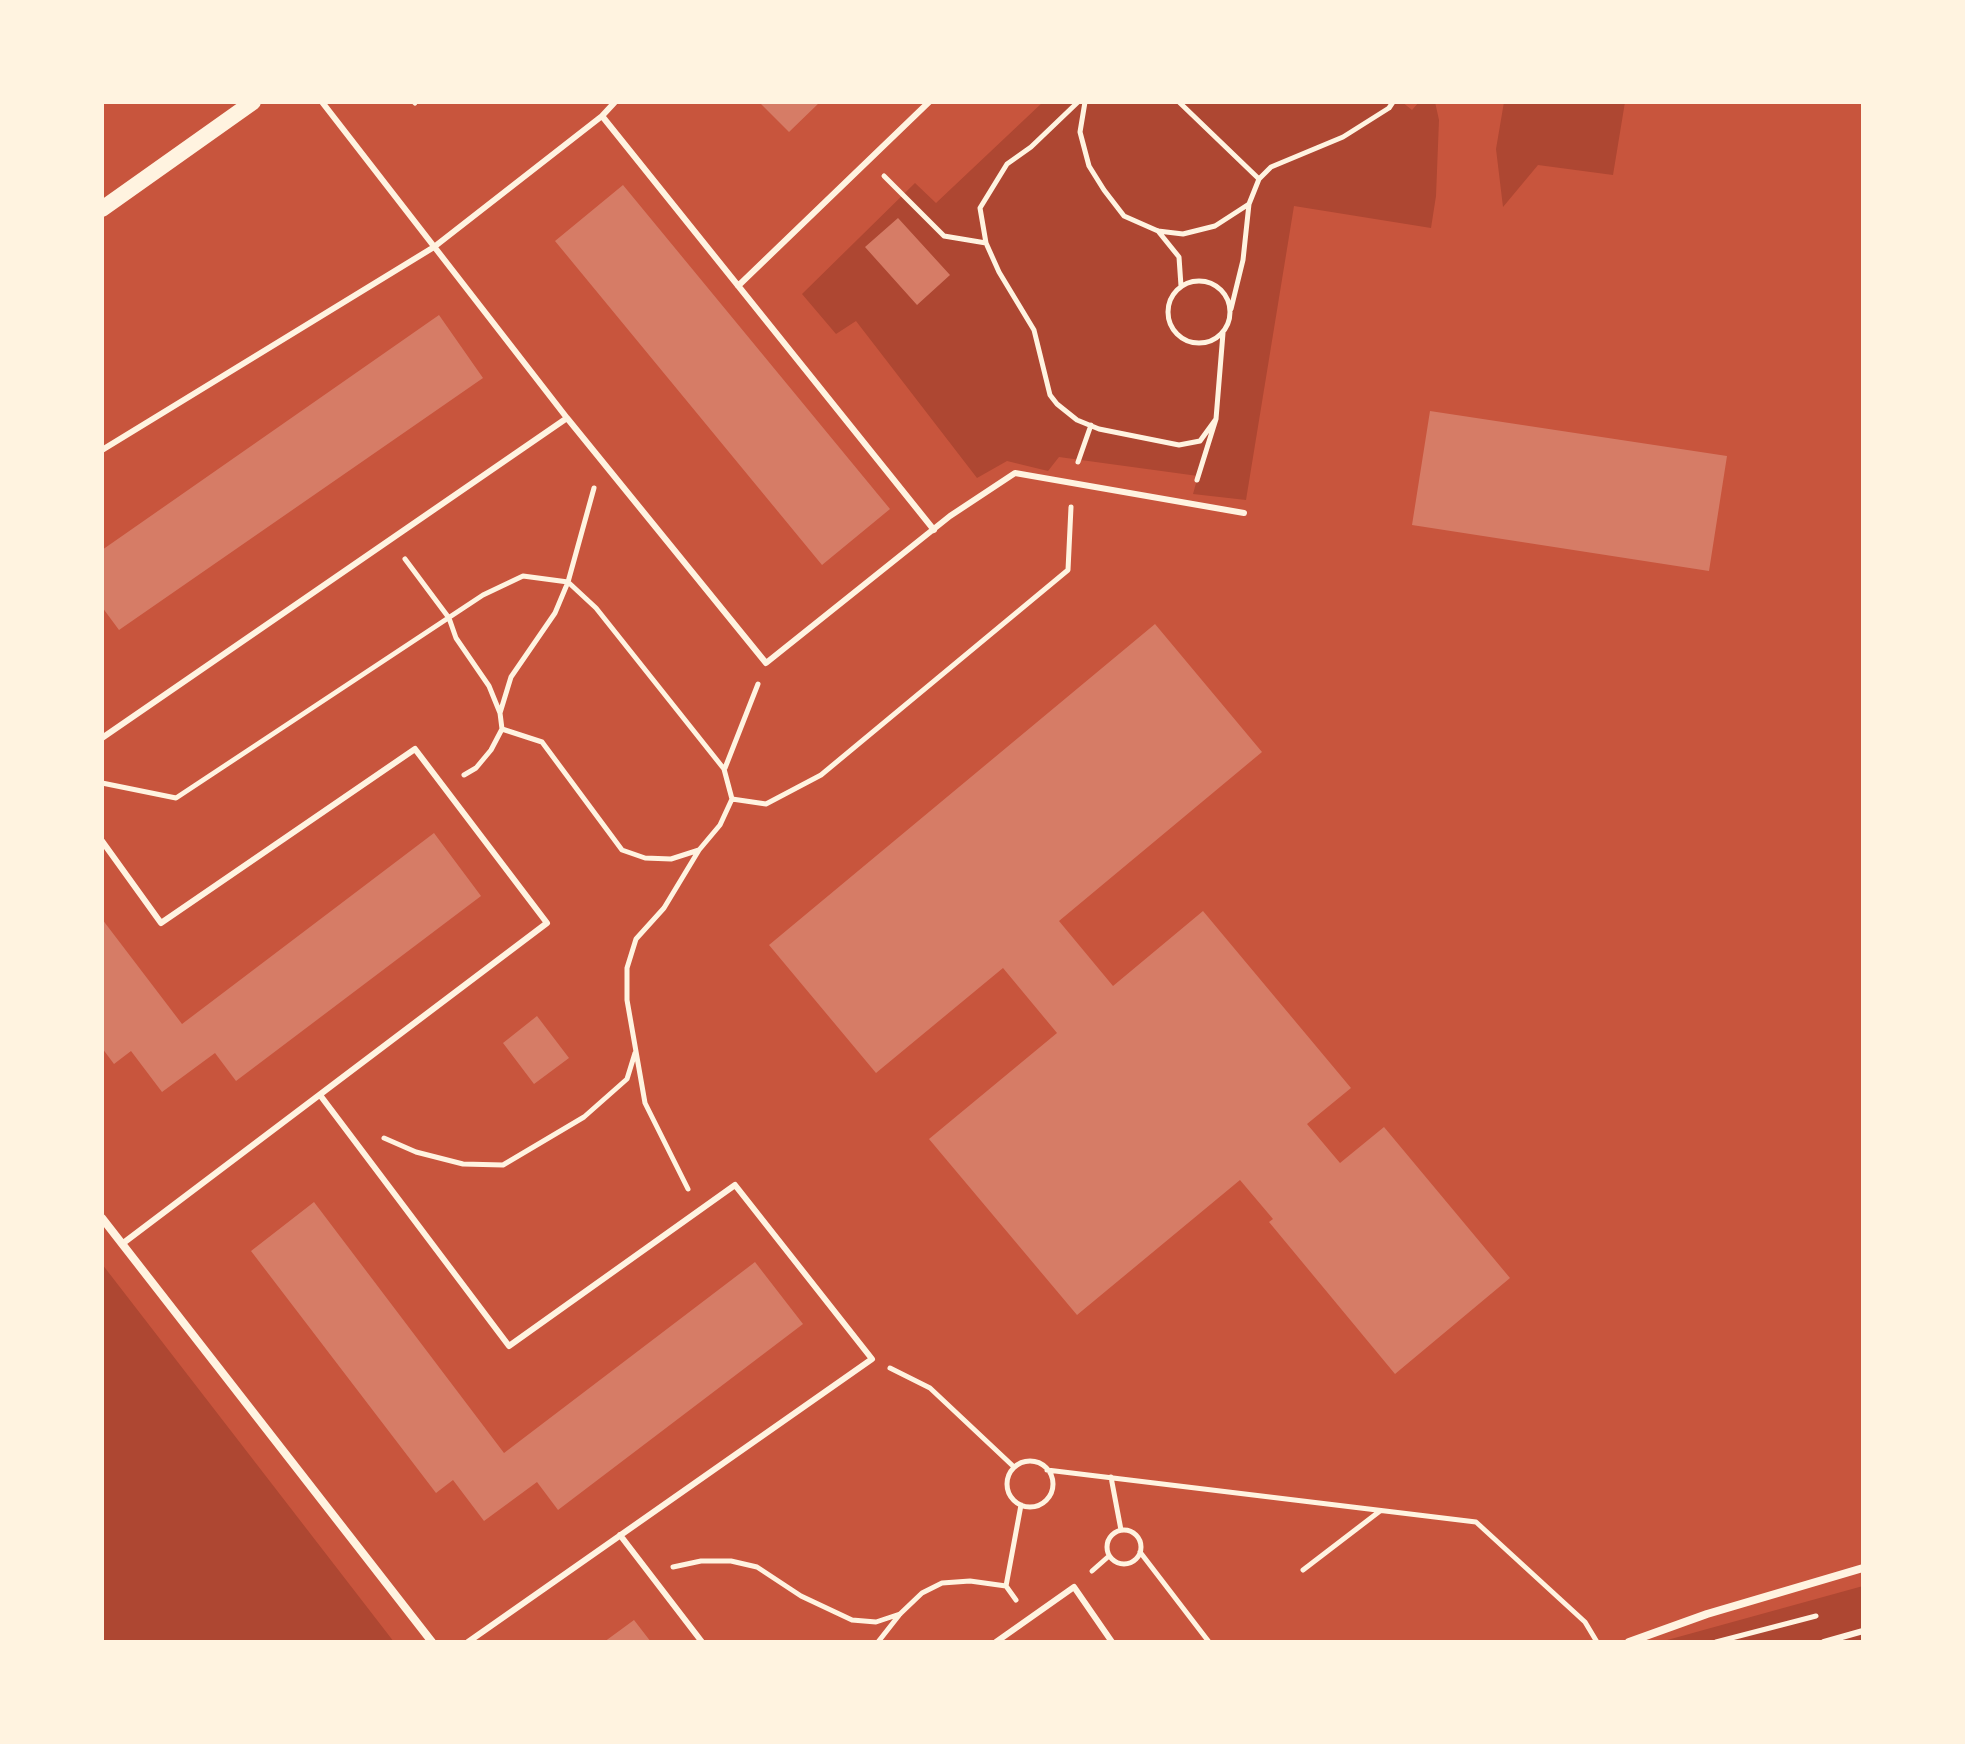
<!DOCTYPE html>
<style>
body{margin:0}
#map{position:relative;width:1965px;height:1744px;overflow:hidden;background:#c8553d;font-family:Raleway,sans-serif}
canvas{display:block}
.frame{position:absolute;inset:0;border:104px solid #fff3e0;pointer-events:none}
</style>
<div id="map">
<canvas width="1965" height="1744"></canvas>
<div class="frame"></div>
</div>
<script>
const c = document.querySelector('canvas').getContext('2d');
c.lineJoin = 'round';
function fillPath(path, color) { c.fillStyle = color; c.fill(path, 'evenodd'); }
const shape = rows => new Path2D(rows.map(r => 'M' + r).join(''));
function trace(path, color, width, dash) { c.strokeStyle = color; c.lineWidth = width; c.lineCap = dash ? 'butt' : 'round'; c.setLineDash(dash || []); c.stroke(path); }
fillPath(shape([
 [1043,102,1402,102,1412,110,1419,102,1435,102,1439,120,1436,196,1431,228,1294,206,1246,500,1193,494,1198,476,1059,457,1048,471,1007,461,977,478,856,321,836,334,802,294,915,183,936,203],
 [1504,102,1625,102,1613,175,1538,165,1503,207,1496,149],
 [102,1264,394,1642,102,1642],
 [1863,1586,1863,1642,1660,1642]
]), '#ae4732');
fillPath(shape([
 [759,102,820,102,789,132],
 [623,185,890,509,822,565,555,241],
 [898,218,950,275,917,305,865,247],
 [439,315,483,378,119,630,102,607,102,550],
 [1430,411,1727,456,1709,571,1412,525],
 [1155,624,1262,752,1059,921,1113,986,1203,911,1351,1088,1307,1124,1340,1163,1384,1127,1510,1278,1395,1374,1269,1222,1273,1219,1240,1180,1077,1315,929,1139,1057,1033,1003,968,876,1073,769,945],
 [434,833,481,896,236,1081,215,1053,162,1092,131,1051,114,1064,102,1048,102,919,182,1024],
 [537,1016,569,1058,534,1084,503,1043],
 [314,1202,504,1453,755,1262,803,1324,558,1510,537,1482,484,1521,453,1480,436,1493,251,1251],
 [634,1620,651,1642,604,1642]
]), '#d67c66');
trace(shape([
 [414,102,415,103],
 [1078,102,1031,147,1007,164,980,208,986,243,999,272,1034,330,1050,395,1057,404,1077,420,1099,429,1179,445,1200,441,1216,419],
 [1085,102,1080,132,1089,166,1104,190,1124,216,1158,231,1183,234,1215,226,1249,204,1259,179,1271,167,1343,137,1389,108,1393,102],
 [1179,102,1259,179],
 [884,176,944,236,986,243],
 [1158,231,1179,257,1181,286],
 '1168 312a31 31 0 1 1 62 0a31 31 0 1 1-62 0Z',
 [1231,309,1243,260,1249,204],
 [1078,462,1091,425],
 [1197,480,1216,419,1223,333],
 [405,559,449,618,456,638,489,686,500,713,502,729],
 [500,713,511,677,555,613,568,582,594,488],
 [725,768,758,684],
 [464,775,476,768,491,750,502,729,542,742,622,850,645,858,671,859,699,850,664,908,636,939,627,968,627,1000,645,1103,688,1189],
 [102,783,176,798,483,595,523,576,568,582,596,608,724,769,732,799,720,825,699,850],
 [732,799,766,804,821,775,1068,570,1071,507],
 [384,1138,416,1152,463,1164,503,1165,584,1117,627,1079,635,1053],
 [890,1368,930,1388,1014,1467],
 '1007 1484a23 23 0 1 1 46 0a23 23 0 1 1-46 0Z',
 [1047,1470,1476,1522,1585,1622,1597,1642],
 [1111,1477,1121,1530],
 '1107 1547a17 17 0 1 1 34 0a17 17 0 1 1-34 0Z',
 [1140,1552,1209,1642],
 [673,1567,701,1561,731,1561,757,1567,801,1596,852,1620,876,1622,900,1614],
 [1303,1570,1380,1511],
 [1092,1571,1109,1556],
 [1016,1600,1006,1586,1021,1505],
 [878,1642,900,1614,922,1593,942,1583,970,1581,1006,1586],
 [1716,1642,1816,1616]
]), '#fff3e0', 5);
trace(shape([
 [602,116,615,102],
 [738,286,929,102],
 [567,418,766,663,950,516,1015,473,1244,513],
 [102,450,434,247,602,116,934,530],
 [102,738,567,418,322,102],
 [102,841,161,923,415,749,547,923,122,1244],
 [320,1095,509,1346,735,1185,872,1359,468,1642],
 [620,1535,702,1642],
 [996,1642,1074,1587,1112,1642],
 [1824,1642,1863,1631]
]), '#fff3e0', 6);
trace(shape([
 [102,1218,432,1642],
 [1629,1642,1707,1614,1863,1568]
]), '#fff3e0', 8);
trace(shape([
 [102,209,253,102]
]), '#fff3e0', 16);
</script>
